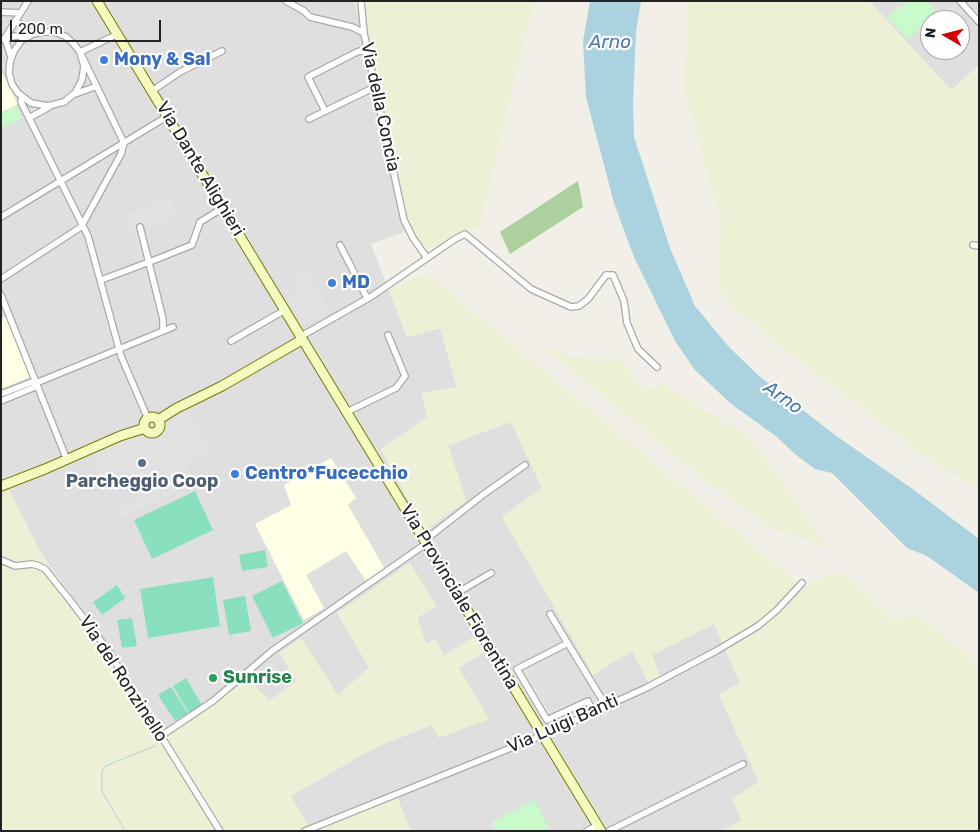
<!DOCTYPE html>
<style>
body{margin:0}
#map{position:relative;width:980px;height:832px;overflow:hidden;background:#f2efe9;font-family:Rubik,sans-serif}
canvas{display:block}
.frame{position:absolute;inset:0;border:2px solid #222;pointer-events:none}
.north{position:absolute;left:920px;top:10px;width:50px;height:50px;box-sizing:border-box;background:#fff;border:1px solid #a7a7a7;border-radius:50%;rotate:278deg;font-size:14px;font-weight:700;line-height:20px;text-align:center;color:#222}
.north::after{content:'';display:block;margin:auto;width:18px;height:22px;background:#d40000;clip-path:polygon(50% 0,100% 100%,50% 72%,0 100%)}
.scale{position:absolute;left:10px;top:20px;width:151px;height:22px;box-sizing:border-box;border:2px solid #222;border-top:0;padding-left:6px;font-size:15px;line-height:18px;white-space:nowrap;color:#222;-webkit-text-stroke:4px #fff;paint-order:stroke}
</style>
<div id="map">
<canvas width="980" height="832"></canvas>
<div class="frame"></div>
<div class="north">N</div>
<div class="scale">200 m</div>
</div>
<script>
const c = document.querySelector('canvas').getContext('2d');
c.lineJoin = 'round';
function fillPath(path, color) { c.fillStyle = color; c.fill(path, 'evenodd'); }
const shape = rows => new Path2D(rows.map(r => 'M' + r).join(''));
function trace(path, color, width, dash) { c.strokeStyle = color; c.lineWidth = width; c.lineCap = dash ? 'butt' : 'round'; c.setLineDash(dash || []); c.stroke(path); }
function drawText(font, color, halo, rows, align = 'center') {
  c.font = font + ' Rubik,sans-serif'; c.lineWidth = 4.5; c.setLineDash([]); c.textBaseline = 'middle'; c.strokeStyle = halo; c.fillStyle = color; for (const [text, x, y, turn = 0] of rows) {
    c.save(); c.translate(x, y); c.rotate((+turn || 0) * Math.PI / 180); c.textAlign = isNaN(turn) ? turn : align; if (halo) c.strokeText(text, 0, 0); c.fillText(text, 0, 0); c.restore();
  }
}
fillPath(shape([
 [1,1,355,1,404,232,371,244,407,337,440,328,457,388,427,417,381,449,466,501,448,445,511,422,542,488,502,517,632,651,649,683,651,655,714,624,740,683,719,695,759,782,742,821,722,831,411,831,397,797,310,830,290,796,376,747,432,725,439,738,459,668,485,651,444,656,426,644,417,618,436,606,410,563,369,668,338,695,279,653,297,681,269,701,248,679,170,736,82,609,42,555,9,491,1,493],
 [869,1,979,1,979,65,951,90],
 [930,20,960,20,960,50,930,50]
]), '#e0dfdf');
fillPath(shape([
 [1,71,18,104,1,112],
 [7,316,30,377,1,389,1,319],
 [331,458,356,498,348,505,386,571,368,584,346,551,306,575,324,608,304,620,255,524,291,505,284,485]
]), '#ffffe5');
fillPath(shape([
 [355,1,534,1,480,226,427,249,404,232],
 [688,1,869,1,951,90,979,65,979,490,922,455,741,315,726,301,718,283,721,223,684,89],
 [426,272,803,587,815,580,835,573,849,577,893,619,918,615,979,664,979,831,722,831,741,821,732,798,759,782,719,695,740,683,714,624,652,655,660,676,649,683,632,651,593,675,502,517,542,488,511,422,448,445,466,501,424,531,381,450,427,417,421,393,457,387,440,328,408,337,389,291],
 [540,344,572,356,604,361,619,358,646,392,663,383,698,407,747,433,829,548,773,529,704,480],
 [9,490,42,555,170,735,249,679,269,701,297,681,279,653,301,638,338,695,369,668,337,613,410,563,436,606,417,618,426,643,435,639,444,656,476,635,486,651,459,668,489,719,439,738,431,725,376,747,291,796,311,830,397,797,411,831,1,831,1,493]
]), '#eef0d5');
fillPath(shape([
 [578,181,583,207,510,254,500,232]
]), '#add19e');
fillPath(shape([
 [909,1,929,1,928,3,937,13,908,39,887,17],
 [16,106,22,118,1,128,1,113],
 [535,800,548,827,540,831,496,831,492,822]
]), '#c8facc');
fillPath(shape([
 [195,491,213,530,152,559,134,520],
 [265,550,268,567,242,571,239,555],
 [213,577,220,626,148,638,140,589],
 [282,581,303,623,273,638,252,596],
 [117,585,125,598,102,615,93,602],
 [245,596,251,631,229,635,223,600],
 [132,618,137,646,122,648,117,620],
 [186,678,202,705,189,713,173,686],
 [171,687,188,713,175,721,158,695]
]), '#88e0be');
fillPath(shape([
 '13 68a32 32 0 1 1 64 0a32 32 0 1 1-64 0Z',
 [170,197,177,217,139,230,140,235,134,236,126,215],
 [306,268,330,311,304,325,288,300,301,291,293,276],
 [189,408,209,451,193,459,188,465,186,473,191,484,119,519,115,511,140,498,126,469,101,479,92,455,131,438,136,438,143,435,150,437,156,435,162,431,166,419],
 [561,646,564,651,527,674,550,712,582,697,588,710,544,730,513,677]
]), '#e2e2e2');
fillPath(shape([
 [590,1,641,1,636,32,633,103,634,137,670,248,695,306,728,346,759,376,835,435,914,490,979,539,979,593,927,556,907,548,832,473,815,469,796,455,777,437,730,403,695,370,675,341,634,257,614,203,586,97,583,41]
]), '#aad3df');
trace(shape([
 [125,831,102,791,102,771,104,767,110,764,155,746]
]), '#aad3df', 1);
const street = shape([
 [286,1,304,11,310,17,352,27,364,33],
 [361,1,364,33,375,87,404,220,413,238,427,258],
 [960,1,979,22],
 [1,12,20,13],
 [15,21,33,34],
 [5,38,28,1],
 [5,38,11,57],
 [3,39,16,36,28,36],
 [80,52,84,66,82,80,75,93,64,102,48,106,31,103,18,93,12,84,9,73,10,62,14,51,22,40,33,34,43,32,54,32,65,36,73,43,80,52,124,143],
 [80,52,118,34],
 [152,91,180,72,222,51],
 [75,94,97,86],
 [22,97,21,102,88,236,121,356,148,419],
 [325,111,308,77,355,53,360,51,369,52],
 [29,118,49,107],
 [309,119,375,87],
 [1,217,168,116],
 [140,227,163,319,163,330],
 [340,245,367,298],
 [973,245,979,246],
 [1,279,81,227,121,154,124,143],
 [101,280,152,261,192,245,200,222,223,208],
 [1,295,67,460],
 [302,337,305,334,372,296,455,239,465,234,531,289,571,307,579,306,588,299,606,275,613,275,624,301,627,323,638,349,657,367],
 [231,341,285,310],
 [1,394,32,382,36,383,173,327],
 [1,401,35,387,36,383],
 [347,412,396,388,405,376,388,335],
 [425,540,484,494,525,465],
 [1,560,15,566,32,564,39,566,45,569,69,599,107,649,220,831],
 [457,593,491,573],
 [550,614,606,706],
 [568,643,517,669,547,720,588,701,592,711],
 [161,736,213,701,272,651,427,543],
 [305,831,543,735,646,688,716,651,758,626,777,610,802,583],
 [587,831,598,825],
 [609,831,743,764]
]);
const secondary = shape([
 [97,1,601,831],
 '144 425a8 8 0 1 1 16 0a8 8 0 1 1-16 0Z',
 [158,420,177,408,222,386,298,342,302,337],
 [1,486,45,469,120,436,145,428]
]);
trace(street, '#a9a9a9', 8);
trace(secondary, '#707d05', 11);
trace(street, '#fff', 5.5);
trace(secondary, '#f7fabf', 9);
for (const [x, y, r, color] of [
 [104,60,5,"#3f7fe0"],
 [332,283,5,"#3f7fe0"],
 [142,463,5,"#5c6f8a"],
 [235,474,5,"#3f7fe0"],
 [213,678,5,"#2e9e5b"]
]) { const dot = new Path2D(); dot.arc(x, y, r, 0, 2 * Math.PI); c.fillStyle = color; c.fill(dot); trace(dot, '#fff', 2); }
drawText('bold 18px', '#366cbe', '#fff', [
 ["Mony & Sal",114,60],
 ["MD",342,283],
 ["Centro*Fucecchio",245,474]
], 'left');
drawText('18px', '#222', '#fff', [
 ["Via della Concia",380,107,78],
 ["Via Dante Alighieri",200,169,59],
 ["Via Provinciale Fiorentina",459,597,59],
 ["Via del Ronzinello",123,679,57],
 ["Via Luigi Banti",563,724,-24]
]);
drawText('bold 18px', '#4e5e75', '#fff', [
 ["Parcheggio Coop",142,482]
]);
drawText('bold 18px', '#27864d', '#fff', [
 ["Sunrise",223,678]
], 'left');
drawText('italic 19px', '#4a7aab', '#fff', [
 ["Arno",610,43],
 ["Arno",783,398,35]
]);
</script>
